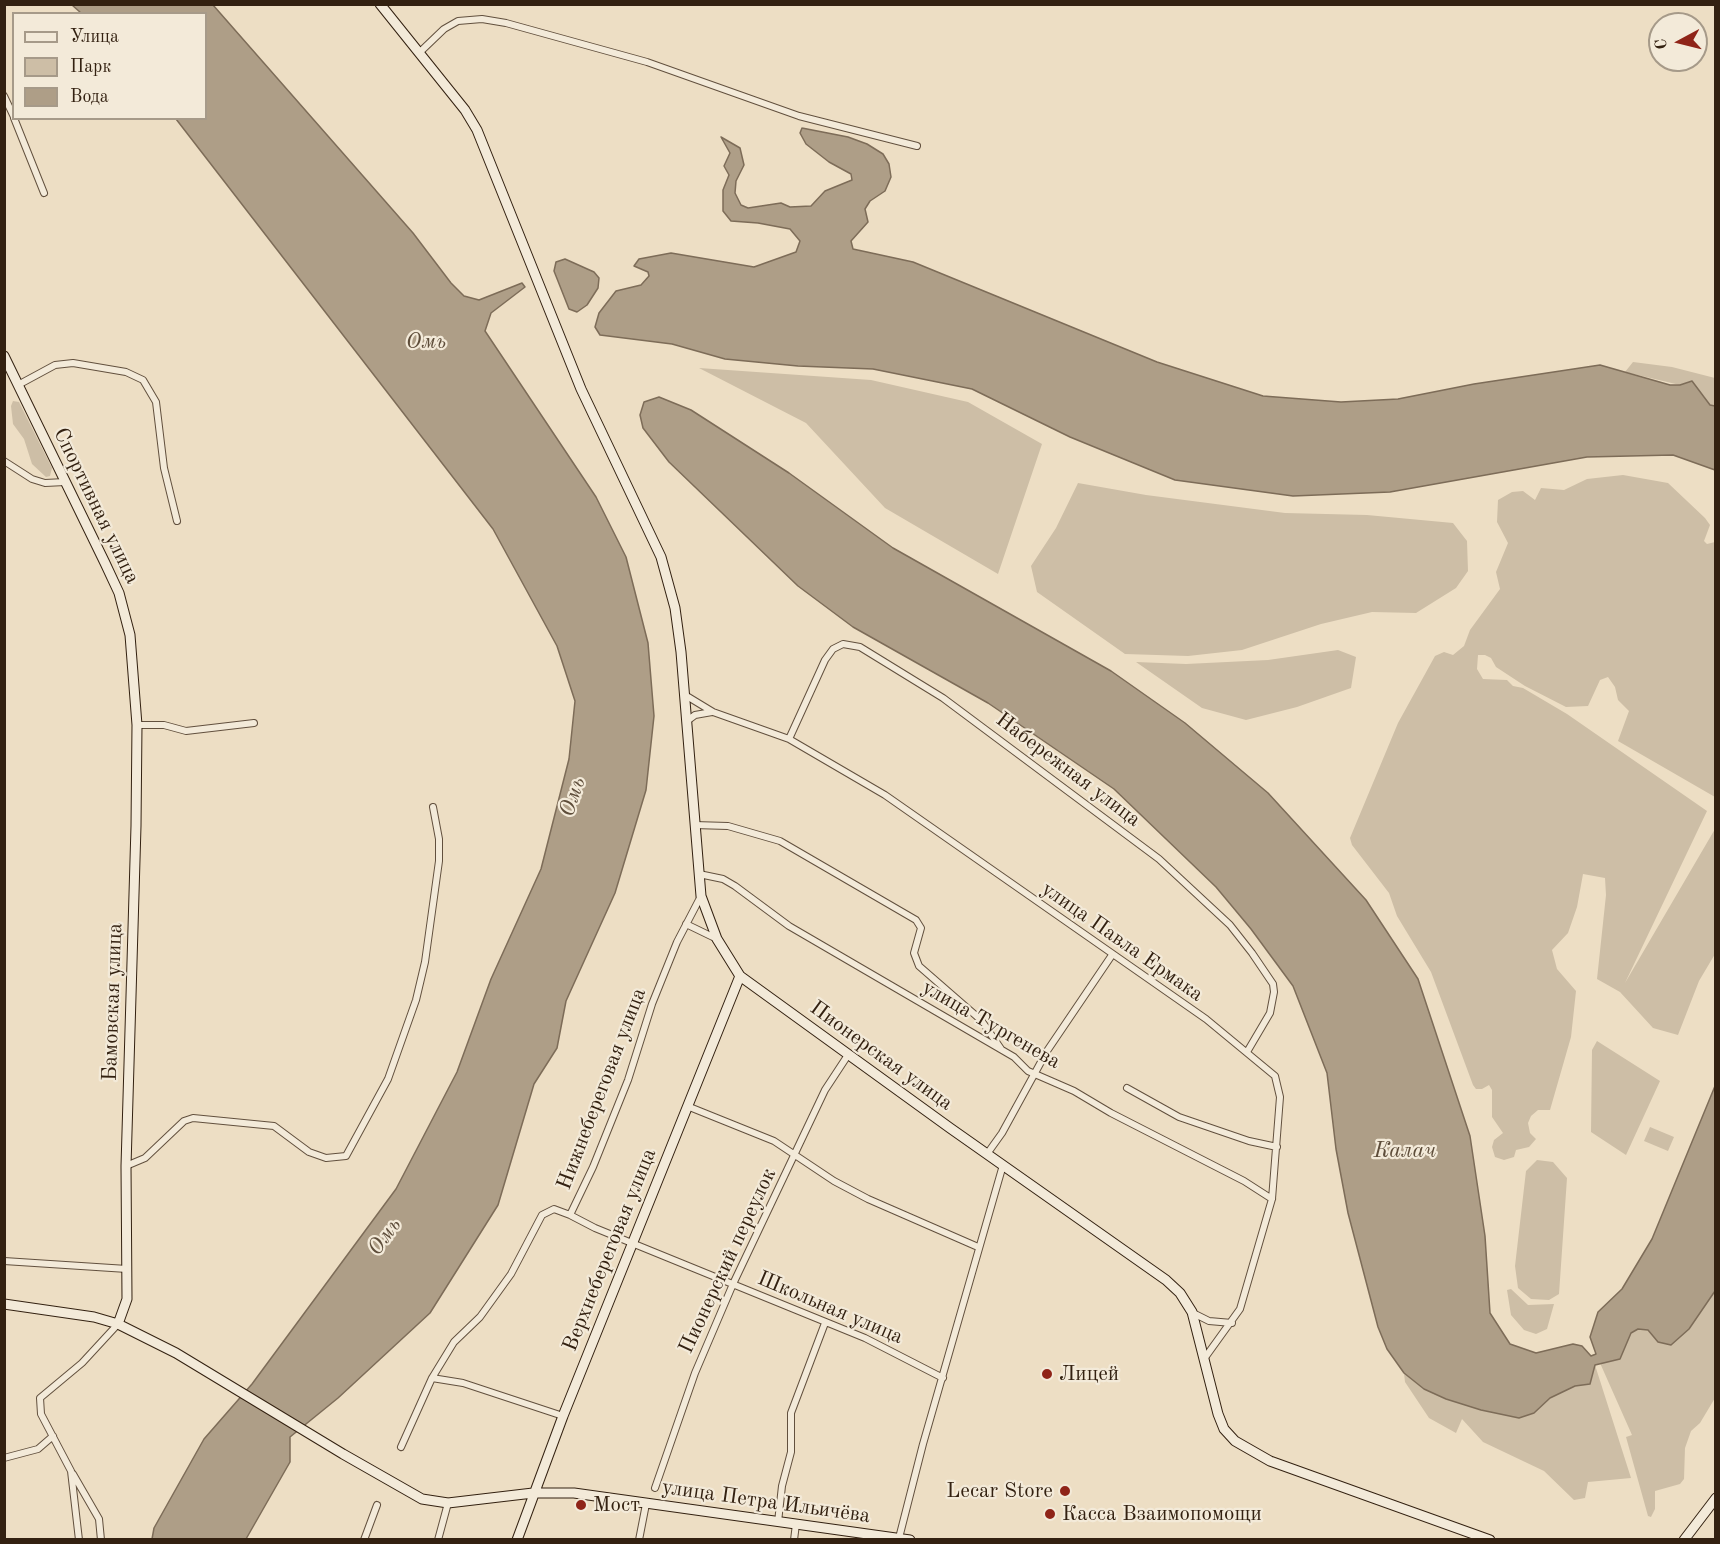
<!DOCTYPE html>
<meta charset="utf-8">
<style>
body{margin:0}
#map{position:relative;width:1720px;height:1544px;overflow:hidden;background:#eddec4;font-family:"Old Standard TT",serif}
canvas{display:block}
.frame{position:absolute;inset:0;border:6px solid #332111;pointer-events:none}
.legend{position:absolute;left:12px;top:12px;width:195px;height:108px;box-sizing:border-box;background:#f3ead9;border:2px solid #a69a89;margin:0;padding:8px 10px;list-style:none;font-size:18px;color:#332111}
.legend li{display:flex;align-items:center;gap:12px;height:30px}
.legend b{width:30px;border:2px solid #a69a89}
.north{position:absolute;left:1648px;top:12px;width:60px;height:60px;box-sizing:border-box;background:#f3ead9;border:2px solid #a69a89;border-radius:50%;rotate:263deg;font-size:16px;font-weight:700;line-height:24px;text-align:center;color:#332111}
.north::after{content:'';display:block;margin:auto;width:21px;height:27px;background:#8f2418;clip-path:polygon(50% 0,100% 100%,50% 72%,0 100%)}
</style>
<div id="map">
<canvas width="1720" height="1544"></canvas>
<div class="frame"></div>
<ul class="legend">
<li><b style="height:8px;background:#f3ead9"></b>Улица</li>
<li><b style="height:16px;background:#cdbea6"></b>Парк</li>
<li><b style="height:16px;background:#ae9e87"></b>Вода</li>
</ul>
<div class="north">С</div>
</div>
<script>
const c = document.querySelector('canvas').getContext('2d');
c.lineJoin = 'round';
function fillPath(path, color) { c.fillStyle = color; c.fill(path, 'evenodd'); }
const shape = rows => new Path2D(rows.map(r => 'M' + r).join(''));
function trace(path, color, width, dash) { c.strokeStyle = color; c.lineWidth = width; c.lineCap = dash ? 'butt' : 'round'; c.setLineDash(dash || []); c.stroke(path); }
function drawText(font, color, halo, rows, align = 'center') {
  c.font = font + ' "Old Standard TT",serif'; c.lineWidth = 4.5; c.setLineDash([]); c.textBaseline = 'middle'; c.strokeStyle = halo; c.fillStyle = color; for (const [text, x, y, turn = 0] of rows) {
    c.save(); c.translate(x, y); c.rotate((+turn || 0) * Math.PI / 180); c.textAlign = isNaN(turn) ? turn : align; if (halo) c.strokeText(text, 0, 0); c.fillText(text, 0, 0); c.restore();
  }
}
fillPath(shape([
 [1633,362,1672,367,1715,378,1715,406,1710,406,1704,396,1680,385,1625,372],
 [699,368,871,380,968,402,1042,444,998,574,885,508,806,423],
 [13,401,19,402,52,468,50,476,46,477,32,464,24,439,13,424,11,406],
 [1623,475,1668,483,1705,518,1710,525,1704,541,1707,544,1715,542,1715,797,1618,741,1629,711,1618,700,1615,687,1608,677,1600,680,1588,706,1566,707,1525,686,1496,667,1491,658,1485,655,1478,655,1477,669,1483,679,1507,680,1513,686,1523,688,1567,714,1707,811,1625,983,1715,829,1715,954,1699,981,1678,1035,1653,1028,1620,992,1597,979,1606,895,1605,878,1583,874,1577,907,1568,933,1552,950,1557,969,1576,991,1571,1037,1550,1110,1538,1110,1531,1116,1528,1123,1530,1133,1536,1139,1529,1147,1516,1150,1514,1157,1504,1160,1495,1157,1492,1147,1494,1140,1503,1133,1492,1117,1492,1090,1489,1085,1482,1089,1476,1089,1473,1085,1431,972,1397,916,1389,893,1352,845,1350,838,1398,723,1435,656,1444,652,1453,655,1464,646,1470,630,1500,589,1496,572,1508,543,1497,522,1498,500,1512,492,1523,491,1535,500,1541,488,1564,490,1587,479],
 [1078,483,1146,495,1285,513,1367,515,1453,523,1467,541,1468,571,1456,588,1416,613,1372,612,1321,624,1242,650,1188,656,1125,654,1037,592,1031,566,1056,528],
 [1338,650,1356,657,1351,688,1297,707,1246,720,1202,708,1136,662,1186,664,1268,660],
 [1597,1041,1660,1081,1626,1155,1591,1132,1592,1050],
 [1650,1127,1674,1137,1668,1151,1644,1141],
 [1537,1160,1553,1162,1567,1178,1559,1294,1549,1300,1531,1299,1518,1288,1515,1266,1526,1171],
 [1511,1289,1528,1305,1554,1304,1547,1329,1536,1334,1524,1330,1511,1315,1507,1290],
 [1715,1291,1715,1398,1700,1423,1691,1431,1685,1448,1684,1479,1680,1484,1655,1491,1655,1509,1651,1517,1648,1516,1626,1437,1632,1435,1600,1363,1620,1359,1631,1333,1638,1329,1648,1330,1658,1342,1689,1329],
 [1595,1365,1631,1478,1588,1482,1585,1498,1574,1500,1544,1471,1483,1442,1462,1419,1456,1433,1429,1418,1405,1382,1404,1373,1424,1389,1481,1410,1534,1413,1550,1398,1575,1386,1590,1384]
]), '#cdbea6');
const water = shape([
 [72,5,213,5,413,233,451,283,464,296,479,300,522,283,525,287,491,313,485,331,596,497,626,557,648,643,654,716,646,790,615,893,566,1001,557,1048,534,1084,498,1205,430,1313,338,1398,290,1437,290,1462,246,1539,152,1539,154,1528,204,1439,252,1384,396,1189,457,1072,491,979,541,869,569,759,575,701,557,646,493,529,176,119,206,118,206,14,81,13,72,5],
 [802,128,848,137,867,144,883,154,889,164,891,177,885,191,870,201,865,209,868,222,851,241,853,249,913,262,1157,362,1263,396,1341,402,1398,399,1474,384,1600,365,1670,385,1680,385,1692,381,1710,405,1715,406,1715,470,1673,455,1587,457,1390,492,1293,496,1175,480,1070,437,972,389,873,369,798,366,725,359,672,344,600,335,595,327,599,313,616,291,641,285,649,276,648,272,634,266,639,259,671,253,754,267,796,252,800,241,790,229,758,223,731,221,723,211,723,190,729,175,724,166,730,153,721,137,740,148,744,165,736,181,735,193,741,205,748,208,781,203,790,207,811,206,825,191,852,180,851,174,829,162,806,144,800,133,802,128],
 [565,259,594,272,599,278,598,288,587,305,577,312,569,309,554,271,556,262,565,259],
 [659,397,691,410,789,473,893,548,1111,671,1185,723,1268,793,1366,900,1418,979,1470,1136,1485,1236,1490,1313,1510,1344,1536,1353,1573,1344,1582,1346,1591,1356,1596,1354,1590,1337,1598,1312,1622,1289,1652,1239,1715,1086,1715,1291,1689,1329,1671,1345,1658,1342,1648,1330,1638,1329,1631,1333,1620,1359,1595,1365,1590,1384,1575,1386,1550,1398,1534,1413,1519,1418,1481,1410,1446,1399,1424,1389,1404,1373,1387,1349,1378,1327,1348,1213,1336,1149,1327,1073,1293,986,1251,929,1216,887,1114,789,988,703,853,627,798,586,669,462,643,428,640,415,644,402,659,397]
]);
fillPath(water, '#ae9e87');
trace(water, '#7d6c58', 1.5);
const street = shape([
 [420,52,444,29,458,21,482,19,506,23,647,62,799,116,917,146],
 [4,96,14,117],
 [14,118,44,193],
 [18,385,55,365,73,363,126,372,143,380,156,402,164,468,177,521],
 [4,461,32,479,45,483,65,482],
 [685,695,713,712,789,739,885,795,1206,1019,1275,1076,1280,1097,1272,1199,1240,1309,1204,1359],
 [687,721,695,715,712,712],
 [137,725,164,725,186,731,254,723],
 [789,739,825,660,833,649,843,644,860,647,943,698,1159,859,1230,925,1252,953,1273,984,1274,992,1270,1013,1247,1052],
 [694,825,728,826,780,841,916,920,921,928,914,953,919,966,981,1020,1001,1049],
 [699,874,723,879,735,886,789,926,1014,1057,1028,1071,1074,1091,1111,1113,1244,1181,1272,1199],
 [686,924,717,939],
 [1127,1088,1179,1117,1249,1141,1277,1147],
 [687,1106,774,1141,834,1181,868,1199,978,1247],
 [987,1154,1002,1133,1047,1051,1112,955],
 [126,1166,145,1158,184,1121,193,1118,274,1126,309,1152,326,1158,346,1156,388,1079,416,1000,425,962,439,861,439,839,433,807],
 [570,1215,595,1228,865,1338,943,1378],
 [4,1261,127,1269],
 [1193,1313,1209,1321,1232,1323],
 [432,1378,463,1383,563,1416],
 [401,1447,432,1378,454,1342,480,1317,511,1274,542,1215,554,1209,570,1215,593,1167,628,1080,652,1004,677,942,701,896],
 [4,1458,38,1449,53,1436],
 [73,1474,99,1519,101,1540],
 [655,1488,695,1373,733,1284,825,1090,848,1055],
 [778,1522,782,1486,791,1452,791,1413,825,1323],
 [899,1538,923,1444,1003,1165],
 [79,1540,71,1471,41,1414,40,1398,82,1363,118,1324],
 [364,1540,377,1505],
 [438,1540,448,1503],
 [639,1540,646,1504],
 [794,1540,796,1524]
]);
const secondary = shape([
 [380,4,465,110,477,130,581,389,661,557,675,608,681,652,701,896,717,939,740,976,950,1128,1166,1280,1180,1293,1192,1312,1218,1414,1224,1429,1235,1441,1270,1461,1490,1540],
 [4,356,105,563,119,593,130,635,137,725,136,826,126,1166,127,1299,118,1324],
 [4,1304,94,1317,118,1324,176,1353,343,1454,422,1499,448,1503,533,1493,574,1493,910,1540],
 [517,1540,563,1416,740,976],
 [1684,1540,1716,1498]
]);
trace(street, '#62503e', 8);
trace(secondary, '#332111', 11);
trace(street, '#f3ead9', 6);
trace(secondary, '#f3ead9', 9);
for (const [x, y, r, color] of [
 [1047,1374,6,"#8f2418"],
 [1065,1491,6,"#8f2418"],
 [581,1505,6,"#8f2418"],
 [1050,1514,6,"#8f2418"]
]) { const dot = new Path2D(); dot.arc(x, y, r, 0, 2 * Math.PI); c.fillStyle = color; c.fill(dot); trace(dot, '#f3ead9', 2); }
drawText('21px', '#332111', '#f3ead9', [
 ["Спортивная улица",96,506,64],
 ["Набережная улица",1068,770,37],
 ["улица Павла Ермака",1122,942,35],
 ["Бамовская улица",113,1002,-88],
 ["улица Тургенева",991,1025,30],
 ["Пионерская улица",881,1056,36],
 ["Нижнебереговая улица",602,1089,-69],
 ["Верхнебереговая улица",610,1250,-68],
 ["Пионерский переулок",728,1261,-65],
 ["Школьная улица",830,1308,23],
 ["улица Петра Ильичёва",766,1502,8]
]);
drawText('21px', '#332111', '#f3ead9', [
 ["Лицей",1059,1374],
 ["Lecar Store",1053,1491,"right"],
 ["Мост",593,1505],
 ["Касса Взаимопомощи",1062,1514]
], 'left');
drawText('italic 22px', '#5e4d3a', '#f3ead9', [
 ["Омь",426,342],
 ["Омь",573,797,-71],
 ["Калач",1405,1151],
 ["Омь",385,1237,-54]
]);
</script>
